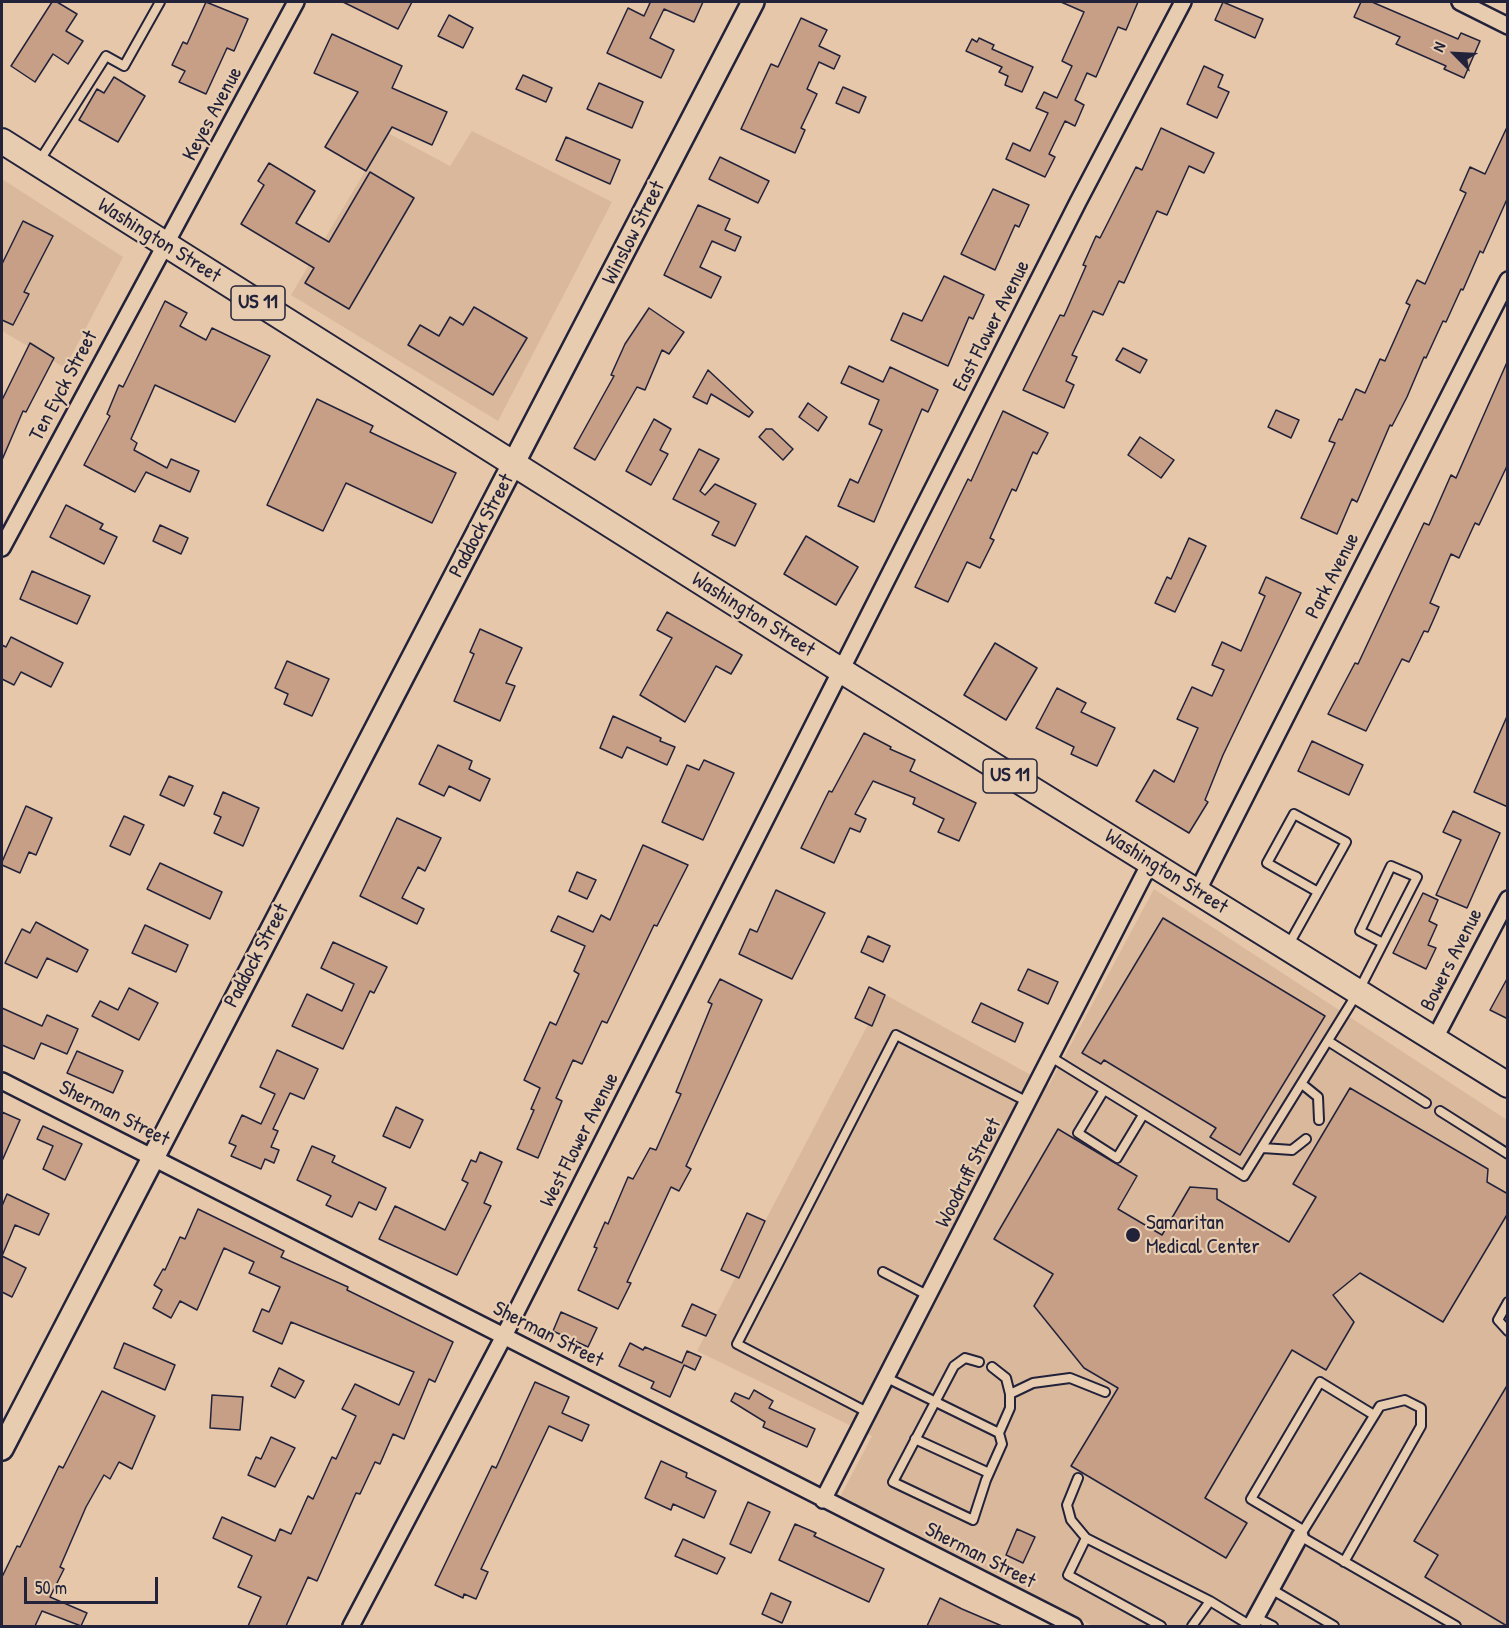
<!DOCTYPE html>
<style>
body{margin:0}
#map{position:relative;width:1509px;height:1628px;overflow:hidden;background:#e7c7a9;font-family:"Patrick Hand",sans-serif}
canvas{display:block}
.frame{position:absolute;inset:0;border:3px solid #22223b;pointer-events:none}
.north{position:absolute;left:1425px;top:24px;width:60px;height:60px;-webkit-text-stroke:4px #e8ccaf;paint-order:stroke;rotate:294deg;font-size:16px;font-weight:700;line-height:24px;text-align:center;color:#22223b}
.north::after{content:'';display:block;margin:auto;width:21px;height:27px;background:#22223b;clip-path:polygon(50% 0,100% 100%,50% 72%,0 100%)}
.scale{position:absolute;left:24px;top:1577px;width:134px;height:27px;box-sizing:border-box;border:3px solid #22223b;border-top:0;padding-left:8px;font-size:18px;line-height:21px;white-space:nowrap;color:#22223b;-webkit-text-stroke:4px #e8ccaf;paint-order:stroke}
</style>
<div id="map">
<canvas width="1509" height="1628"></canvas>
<div class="frame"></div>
<div class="north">N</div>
<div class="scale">50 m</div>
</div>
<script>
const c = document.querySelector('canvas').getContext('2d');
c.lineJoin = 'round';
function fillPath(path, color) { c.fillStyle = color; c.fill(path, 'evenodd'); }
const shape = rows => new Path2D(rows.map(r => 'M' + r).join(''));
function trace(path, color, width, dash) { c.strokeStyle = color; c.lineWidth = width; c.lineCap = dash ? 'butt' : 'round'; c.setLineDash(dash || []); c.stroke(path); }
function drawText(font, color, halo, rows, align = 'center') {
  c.font = font + ' "Patrick Hand",sans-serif'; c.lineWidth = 4.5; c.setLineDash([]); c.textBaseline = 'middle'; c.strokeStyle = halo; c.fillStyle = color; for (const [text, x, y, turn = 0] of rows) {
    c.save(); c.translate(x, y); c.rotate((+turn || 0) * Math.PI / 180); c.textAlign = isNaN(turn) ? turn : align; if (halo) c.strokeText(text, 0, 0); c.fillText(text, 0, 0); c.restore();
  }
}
fillPath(shape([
 [472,131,612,202,498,421,291,295,388,133,450,166],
 [2,179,123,257,65,368,2,331],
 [1154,889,1507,1120,1507,1626,1093,1626,840,1497,872,1436,697,1351,884,994,1049,1085]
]), '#d9b89c');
const building = shape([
 [52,2,57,2,77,14,66,31,83,41,68,64,53,54,35,82,11,66,52,2],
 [206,2,248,19,234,51,227,48,206,94,179,82,185,71,172,65,183,42,187,44,206,2],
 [343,2,412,2,398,29,343,2],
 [648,2,703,2,694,22,664,9,650,38,674,50,661,78,607,53,628,8,644,16,650,3,648,2],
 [1061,2,1138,2,1126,30,1118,27,1096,77,1087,73,1075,100,1084,105,1075,126,1065,121,1049,154,1055,157,1045,177,1006,159,1013,143,1030,151,1048,113,1036,108,1044,92,1057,98,1072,66,1062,61,1084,12,1061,2],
 [1223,2,1263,19,1255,38,1215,20,1223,2],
 [1361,2,1372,2,1458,39,1461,33,1480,41,1464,78,1444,69,1446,66,1396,44,1400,37,1354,17,1361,2],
 [449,15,473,28,463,48,438,36,449,15],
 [801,18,827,30,819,46,840,56,834,69,819,62,807,89,817,94,801,128,805,130,795,153,741,129,771,64,778,67,801,18],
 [332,34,402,66,392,88,447,112,432,145,392,127,366,171,325,147,358,92,314,73,332,34],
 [979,38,994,45,992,49,1033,67,1022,92,1005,85,1008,76,999,72,1002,67,966,51,972,39,977,42,979,38],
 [1204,66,1223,75,1218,87,1229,92,1217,118,1187,104,1204,66],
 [523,75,552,88,546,102,516,89,523,75],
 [114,77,145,96,118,142,79,120,97,89,104,93,114,77],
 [599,83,643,102,632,128,587,109,599,83],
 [843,87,866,97,859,113,836,103,843,87],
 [1508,125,1508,197,1483,253,1480,251,1463,290,1461,289,1446,322,1443,321,1426,358,1424,357,1407,397,1392,426,1390,425,1357,502,1352,499,1337,534,1301,518,1335,443,1329,441,1339,419,1342,420,1356,389,1365,393,1380,359,1385,361,1410,305,1406,303,1417,280,1425,284,1466,193,1460,190,1470,167,1485,174,1508,125],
 [1161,128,1214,153,1204,173,1189,166,1167,215,1157,211,1124,283,1119,281,1103,315,1093,311,1072,355,1077,357,1066,381,1074,385,1064,408,1023,390,1060,315,1064,316,1086,266,1083,265,1096,236,1100,238,1136,167,1142,170,1161,128],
 [566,137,620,160,610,184,556,160,566,137],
 [720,157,769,181,758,203,709,179,720,157],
 [269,163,315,191,296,223,329,242,370,172,414,198,349,309,305,283,314,268,241,224,264,185,258,181,269,163],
 [993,189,1029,205,1019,227,1015,225,995,270,961,254,993,189],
 [698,205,730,219,725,230,741,237,735,251,712,241,700,267,721,277,711,298,664,275,698,205],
 [23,221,53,236,24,292,29,294,13,325,2,320,2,264,23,221],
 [944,276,984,295,973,319,969,317,948,366,891,340,903,313,922,321,944,276],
 [165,301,187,313,180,326,206,340,212,328,270,356,235,422,155,385,131,439,137,443,134,450,167,468,171,459,199,471,190,492,146,472,135,492,84,465,110,416,107,414,119,385,123,387,165,301],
 [474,307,527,338,493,395,408,345,420,325,439,336,450,317,463,325,474,307],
 [649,308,684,332,669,354,662,350,645,390,637,387,595,460,574,448,614,376,611,375,625,344,649,308],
 [30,343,54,358,26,412,23,411,2,460,2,400,30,343],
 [1123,348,1147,360,1140,373,1116,360,1123,348],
 [1508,360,1508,464,1479,525,1475,523,1459,558,1451,554,1430,603,1439,607,1428,632,1424,631,1409,662,1402,659,1366,731,1328,714,1355,663,1358,664,1424,523,1429,525,1451,475,1456,478,1508,360],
 [849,366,883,382,890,367,938,390,928,412,922,409,874,522,838,506,850,479,858,483,882,430,869,424,879,400,841,383,849,366],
 [708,370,753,412,749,417,711,394,707,404,693,397,708,370],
 [317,399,373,426,370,432,456,473,432,523,346,483,323,531,267,505,317,399],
 [808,403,827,417,818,431,799,417,808,403],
 [1276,410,1299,420,1291,438,1268,427,1276,410],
 [1003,411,1048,433,1037,454,1033,452,1016,491,1012,489,990,538,994,540,980,568,967,562,948,602,915,587,968,479,971,481,1003,411],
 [654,419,671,429,660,450,668,454,651,485,626,471,654,419],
 [766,429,772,429,793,449,783,460,759,437,766,429],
 [1140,437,1174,460,1161,478,1128,455,1140,437],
 [699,449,719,459,700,491,705,495,715,484,756,504,735,546,712,535,719,522,673,499,699,449],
 [66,505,103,524,100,529,117,537,104,564,50,537,66,505],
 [160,525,188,538,181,554,153,541,160,525],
 [806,536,858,567,836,605,784,574,806,536],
 [1189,538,1206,546,1175,612,1155,603,1167,577,1171,579,1189,538],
 [32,571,90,596,77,624,20,599,32,571],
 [1266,577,1301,593,1223,755,1205,800,1208,802,1189,833,1136,801,1154,770,1174,782,1198,728,1177,719,1192,687,1212,696,1224,670,1212,665,1222,642,1241,651,1265,596,1259,593,1266,577],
 [667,612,742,655,731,674,716,666,685,722,640,695,672,638,657,630,667,612],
 [480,629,522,648,506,683,515,686,500,721,454,701,474,654,470,652,480,629],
 [11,637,63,663,51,687,21,672,14,685,2,679,2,645,6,647,11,637],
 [995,643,1037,668,1006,720,964,695,995,643],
 [287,661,329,679,312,716,284,704,288,694,275,688,287,661],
 [1057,688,1086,703,1081,712,1115,728,1097,766,1071,754,1074,747,1036,728,1057,688],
 [1508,714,1508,807,1474,792,1508,714],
 [613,716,661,738,660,741,675,747,667,765,627,747,622,758,600,748,613,716],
 [864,733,891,747,890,749,915,760,910,771,976,803,959,841,938,832,944,819,913,804,915,798,873,781,855,814,866,819,860,832,850,828,834,863,801,848,829,791,832,792,864,733],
 [1312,741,1363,765,1349,795,1298,771,1312,741],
 [438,745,472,761,469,769,490,779,480,801,449,786,444,796,419,784,438,745],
 [704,760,734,773,703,840,662,822,687,765,699,770,704,760],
 [169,776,193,786,184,806,160,795,169,776],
 [223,792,259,808,243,846,214,833,221,817,214,814,223,792],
 [26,806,52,818,36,855,29,852,20,873,2,865,2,862,26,806],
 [1453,811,1500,833,1467,908,1436,895,1461,840,1443,832,1453,811],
 [124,816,144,825,130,855,110,846,124,816],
 [397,818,441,838,425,871,418,867,402,898,424,909,417,924,360,896,397,818],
 [643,845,688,865,657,926,654,925,607,1023,602,1021,582,1064,573,1060,556,1098,562,1101,538,1158,517,1149,534,1110,531,1109,540,1088,524,1080,550,1022,556,1025,579,974,574,971,585,946,551,931,558,916,593,932,601,915,610,920,643,845],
 [160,863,222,892,210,919,147,889,160,863],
 [577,872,596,880,587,899,569,891,577,872],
 [776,890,825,913,792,979,739,954,750,929,757,932,776,890],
 [1423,893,1438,900,1429,921,1437,925,1428,945,1436,948,1426,969,1393,953,1423,893],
 [1163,918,1325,1016,1240,1155,1210,1137,1216,1128,1104,1060,1101,1064,1082,1053,1163,918],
 [36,922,88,950,77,972,47,958,37,978,5,963,22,929,30,933,36,922],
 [145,925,188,945,176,972,132,953,145,925],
 [868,936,890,946,883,962,861,952,868,936],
 [333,942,387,967,374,993,370,991,343,1049,292,1026,307,994,342,1011,354,984,321,968,333,942],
 [1028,969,1058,982,1048,1004,1018,990,1028,969],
 [1508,977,1508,1019,1490,1010,1508,977],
 [720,979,762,1000,686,1166,691,1169,679,1191,671,1187,627,1282,631,1283,618,1309,578,1290,597,1248,594,1247,605,1222,608,1224,628,1177,633,1179,650,1148,656,1150,681,1094,676,1092,712,1004,708,1002,720,979],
 [869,987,885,995,872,1026,855,1018,869,987],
 [129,988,158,1003,139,1040,92,1016,100,1001,118,1010,129,988],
 [981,1003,1023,1023,1015,1042,972,1022,981,1003],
 [2,1008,42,1026,47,1015,78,1029,67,1054,41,1043,34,1059,2,1045,2,1008],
 [277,1050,318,1069,304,1099,290,1093,273,1129,278,1131,271,1147,279,1150,274,1163,265,1159,261,1169,231,1156,236,1146,229,1143,242,1115,261,1124,275,1094,260,1087,277,1050],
 [77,1051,123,1071,113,1093,67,1073,77,1051],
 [1350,1088,1488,1169,1487,1182,1508,1194,1508,1213,1443,1322,1360,1273,1333,1295,1354,1322,1326,1370,1292,1350,1205,1498,1247,1523,1226,1558,1071,1466,1118,1388,1084,1368,1034,1306,1053,1274,994,1239,1058,1129,1137,1176,1118,1209,1162,1235,1190,1187,1217,1189,1217,1199,1289,1242,1316,1197,1293,1184,1350,1088],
 [396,1107,423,1120,410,1148,383,1136,396,1107],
 [2,1112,20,1120,2,1161,2,1112],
 [43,1126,82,1144,65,1180,43,1169,53,1146,37,1139,43,1126],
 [312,1146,335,1156,332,1162,386,1188,376,1210,359,1202,352,1217,326,1205,331,1196,297,1180,312,1146],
 [480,1152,502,1162,484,1203,491,1206,457,1275,379,1239,395,1206,445,1230,468,1183,462,1180,471,1160,476,1162,480,1152],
 [7,1194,49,1214,39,1235,15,1225,2,1256,26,1268,12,1297,2,1292,2,1206,7,1194],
 [198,1209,284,1251,281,1257,348,1287,347,1290,453,1342,435,1382,429,1379,404,1439,393,1434,380,1464,375,1462,360,1494,356,1493,317,1581,308,1577,286,1626,248,1626,261,1597,238,1587,252,1556,213,1538,222,1517,275,1541,280,1529,291,1534,308,1496,313,1499,332,1457,336,1459,356,1416,342,1409,355,1384,399,1405,414,1372,291,1322,282,1344,253,1331,262,1309,269,1312,280,1287,249,1273,254,1262,224,1248,197,1310,180,1301,171,1318,153,1308,162,1290,154,1285,163,1269,165,1270,180,1237,185,1239,198,1209],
 [747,1213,765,1221,739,1278,721,1270,747,1213],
 [692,1304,716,1315,706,1336,682,1326,692,1304],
 [561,1312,597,1328,588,1347,553,1331,561,1312],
 [124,1343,175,1365,165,1390,114,1368,124,1343],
 [630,1343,643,1350,645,1347,682,1363,687,1351,701,1357,695,1370,684,1365,670,1397,651,1388,654,1382,619,1366,630,1343],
 [279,1368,304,1381,295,1398,271,1386,279,1368],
 [535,1382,569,1397,562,1413,589,1425,582,1441,549,1426,481,1569,488,1572,476,1599,464,1594,463,1598,435,1585,492,1466,496,1468,535,1382],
 [1508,1384,1508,1626,1507,1626,1425,1577,1438,1555,1414,1541,1508,1384],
 [754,1390,773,1401,769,1408,815,1429,807,1447,763,1427,765,1422,731,1401,735,1393,749,1399,754,1390],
 [102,1391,155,1416,132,1469,119,1462,110,1479,104,1475,86,1507,60,1567,64,1569,50,1597,87,1613,81,1626,42,1611,35,1626,2,1626,2,1577,17,1546,20,1547,59,1466,63,1468,102,1391],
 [212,1395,243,1397,240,1430,210,1428,212,1395],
 [271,1437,295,1448,275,1487,248,1475,256,1457,261,1459,271,1437],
 [661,1461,687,1473,686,1477,716,1491,704,1518,673,1504,671,1510,645,1498,661,1461],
 [748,1502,770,1512,751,1553,730,1544,748,1502],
 [795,1524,816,1533,814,1536,884,1569,869,1602,779,1560,795,1524],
 [1017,1529,1035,1537,1023,1563,1006,1555,1017,1529],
 [683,1539,725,1558,717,1574,675,1556,683,1539],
 [771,1593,791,1602,782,1623,762,1614,771,1593],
 [940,1598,962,1609,1002,1626,927,1626,940,1598]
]);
fillPath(building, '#c69f86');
trace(building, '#22223b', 1.5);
const lane = shape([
 [40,160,106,56,124,66,160,2],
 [1289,944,1346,842,1294,814,1267,863,1318,892],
 [1328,1041,1426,1103],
 [1051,1057,1244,1176,1358,992,1417,877,1391,866,1360,931,1383,943],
 [1302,1084,1318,1097,1319,1120],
 [1104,1090,1078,1133,1117,1158,1143,1115],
 [1440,1111,1508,1154],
 [1263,1148,1292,1150,1306,1139],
 [883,1272,929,1296],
 [1508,1302,1498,1320,1508,1331],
 [979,1362,965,1358,954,1366,893,1482,973,1520,986,1480,1002,1444,999,1433,1010,1408,1010,1394,1006,1378,992,1367],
 [887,1378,999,1433],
 [1010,1394,1033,1383,1070,1378,1105,1392],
 [869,1413,737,1344,896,1035,1028,1102],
 [915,1439,989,1473],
 [1078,1478,1067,1505,1071,1520,1086,1538,1210,1601,1251,1626],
 [1303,1530,1251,1499,1320,1382,1374,1415],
 [1086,1538,1068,1575,1161,1626],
 [1344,1562,1421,1426,1421,1408,1405,1400,1380,1406,1300,1536,1456,1626],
 [1271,1589,1334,1626],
 [1255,1617,1273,1626],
 [1192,1626,1210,1601]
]);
const street = shape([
 [1460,2,1508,26],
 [2,548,296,2],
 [1197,892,1508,280],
 [1434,1040,1508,899],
 [2,1081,1074,1626],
 [823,1500,1150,863],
 [351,1626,504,1336,1078,202,1183,2],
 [1251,1626,1300,1536]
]);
const secondary = shape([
 [2,1449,753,2]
]);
const primary = shape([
 [2,141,842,671,1508,1085]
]);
trace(lane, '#22223b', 12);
trace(street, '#22223b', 20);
trace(secondary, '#22223b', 26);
trace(primary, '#22223b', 28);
trace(lane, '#e8ccaf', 8);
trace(street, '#e8ccaf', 15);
trace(secondary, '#e8ccaf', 21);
trace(primary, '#e8ccaf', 24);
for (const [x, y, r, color] of [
 [1133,1235,8,"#22223b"]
]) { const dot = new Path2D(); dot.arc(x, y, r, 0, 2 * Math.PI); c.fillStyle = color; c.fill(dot); trace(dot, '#e8ccaf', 2); }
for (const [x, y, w] of [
 [258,303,54],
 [1010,776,54]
]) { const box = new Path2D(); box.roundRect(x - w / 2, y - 17, w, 34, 4.5); c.fillStyle = '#e8ccaf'; c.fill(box); trace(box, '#22223b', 1.5); }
drawText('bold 20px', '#22223b', null, [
 ["US 11",258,303],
 ["US 11",1010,776]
]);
drawText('21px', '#22223b', '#e8ccaf', [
 ["Keyes Avenue",213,114,-62],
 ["Winslow Street",634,233,-63],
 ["Washington Street",159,241,32],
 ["East Flower Avenue",992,326,-63],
 ["Ten Eyck Street",64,386,-62],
 ["Paddock Street",482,526,-62],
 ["Park Avenue",1333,576,-63],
 ["Washington Street",753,615,32],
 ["Washington Street",1166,872,32],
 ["Paddock Street",257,956,-62],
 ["Bowers Avenue",1452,960,-63],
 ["Sherman Street",114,1114,27],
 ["West Flower Avenue",580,1140,-63],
 ["Woodruff Street",969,1173,-63],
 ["Sherman Street",548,1335,27],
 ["Sherman Street",980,1556,27]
]);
drawText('21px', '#22223b', '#e8ccaf', [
 ["Samaritan",1146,1223],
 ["Medical Center",1146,1247]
], 'left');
</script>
